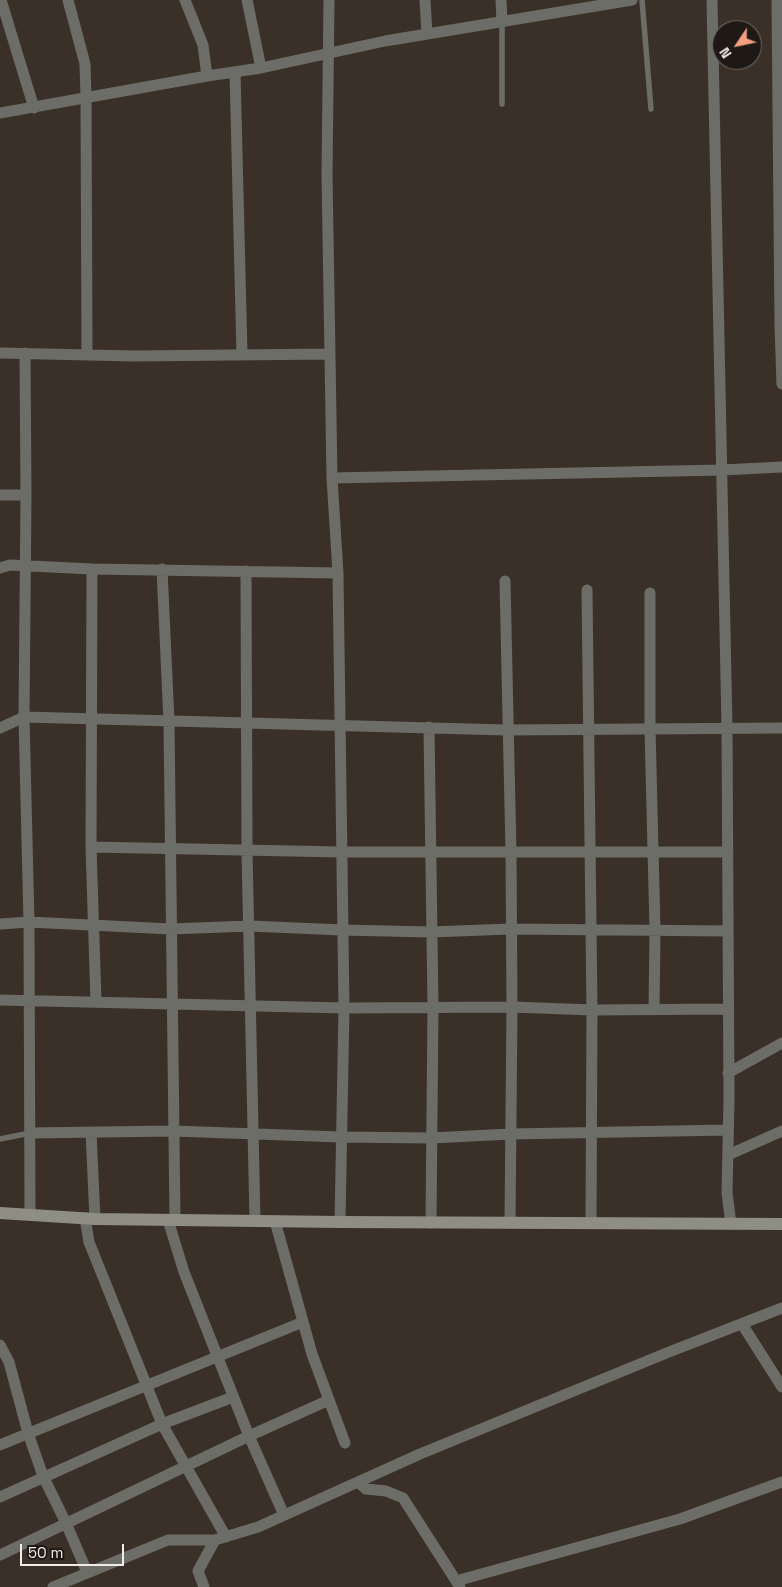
<!DOCTYPE html>
<style>
body{margin:0}
#map{position:relative;width:782px;height:1587px;overflow:hidden;background:#3b3028;font-family:"Space Grotesk",sans-serif}
canvas{display:block}
.north{position:absolute;left:712px;top:20px;width:50px;height:50px;box-sizing:border-box;background:#1e1915;border:1px solid #736d69;border-radius:50%;rotate:236deg;font-size:14px;font-weight:700;line-height:20px;text-align:center;color:#f2ebe6}
.north::after{content:'';display:block;margin:auto;width:18px;height:22px;background:#f3a082;clip-path:polygon(50% 0,100% 100%,50% 72%,0 100%)}
.scale{position:absolute;left:20px;top:1544px;width:104px;height:22px;box-sizing:border-box;border:2px solid #f2ebe6;border-top:0;padding-left:6px;font-size:15px;line-height:18px;white-space:nowrap;color:#f2ebe6;-webkit-text-stroke:4px #1e1915;paint-order:stroke}
</style>
<div id="map">
<canvas width="782" height="1587"></canvas>
<div class="north">N</div>
<div class="scale">50 m</div>
</div>
<script>
const c = document.querySelector('canvas').getContext('2d');
c.lineJoin = 'round';
const shape = rows => new Path2D(rows.map(r => 'M' + r).join(''));
function trace(path, color, width, dash) { c.strokeStyle = color; c.lineWidth = width; c.lineCap = dash ? 'butt' : 'round'; c.setLineDash(dash || []); c.stroke(path); }
trace(shape([
 [642,0,651,109],
 [502,22,502,104],
 [0,1139,30,1133]
]), '#6d6d67', 5.5);
trace(shape([
 [1,0,34,108],
 [68,0,85,64,86,97,87,354],
 [185,0,203,45,207,76],
 [247,0,261,68],
 [329,0,327,174,332,478,338,573,344,1008,340,1222],
 [425,0,427,34],
 [501,0,502,22],
 [712,0,727,727,729,1099,727,1193,731,1224],
 [777,0,780,326,782,384],
 [235,72,242,355],
 [0,113,207,76,261,68,385,41,632,0],
 [0,353,134,356,330,354],
 [25,353,26,495,24,717,29,922,30,1214],
 [332,478,722,470,782,467],
 [0,495,26,495],
 [0,568,10,565,92,569,338,573],
 [92,569,91,847,96,1002],
 [162,569,169,722,175,1220],
 [246,571,247,851,255,1221],
 [505,581,511,852,512,1007,510,1223],
 [587,590,592,1010,591,1223],
 [650,593,650,728,655,930,654,1010],
 [429,727,433,1007,431,1223],
 [0,728,24,717,507,730,782,728],
 [91,847,341,852,728,852],
 [0,924,29,922,171,929,250,926,342,930,431,932,510,929,728,931],
 [0,1000,344,1008,512,1007,592,1010,728,1009],
 [728,1073,782,1043],
 [91,1132,95,1219],
 [30,1133,173,1131,341,1137,431,1138,511,1134,728,1130],
 [728,1155,782,1131],
 [85,1218,89,1242,162,1424,226,1537],
 [168,1220,184,1272,249,1436,284,1515],
 [275,1221,312,1354,345,1443],
 [742,1324,782,1387],
 [0,1345,9,1362,28,1433,43,1476,66,1523,87,1572],
 [0,1445,303,1322],
 [358,1482,366,1489,386,1491,403,1498,460,1587],
 [0,1497,162,1424,233,1397],
 [0,1555,249,1436,329,1400],
 [456,1581,680,1519,782,1482],
 [53,1587,168,1540,215,1540,258,1527,420,1454,669,1352,782,1308],
 [204,1587,198,1571,215,1540]
]), '#6d6d67', 11);
trace(shape([
 [0,1213,95,1219,340,1222,782,1224]
]), '#8e8e84', 12);
</script>
